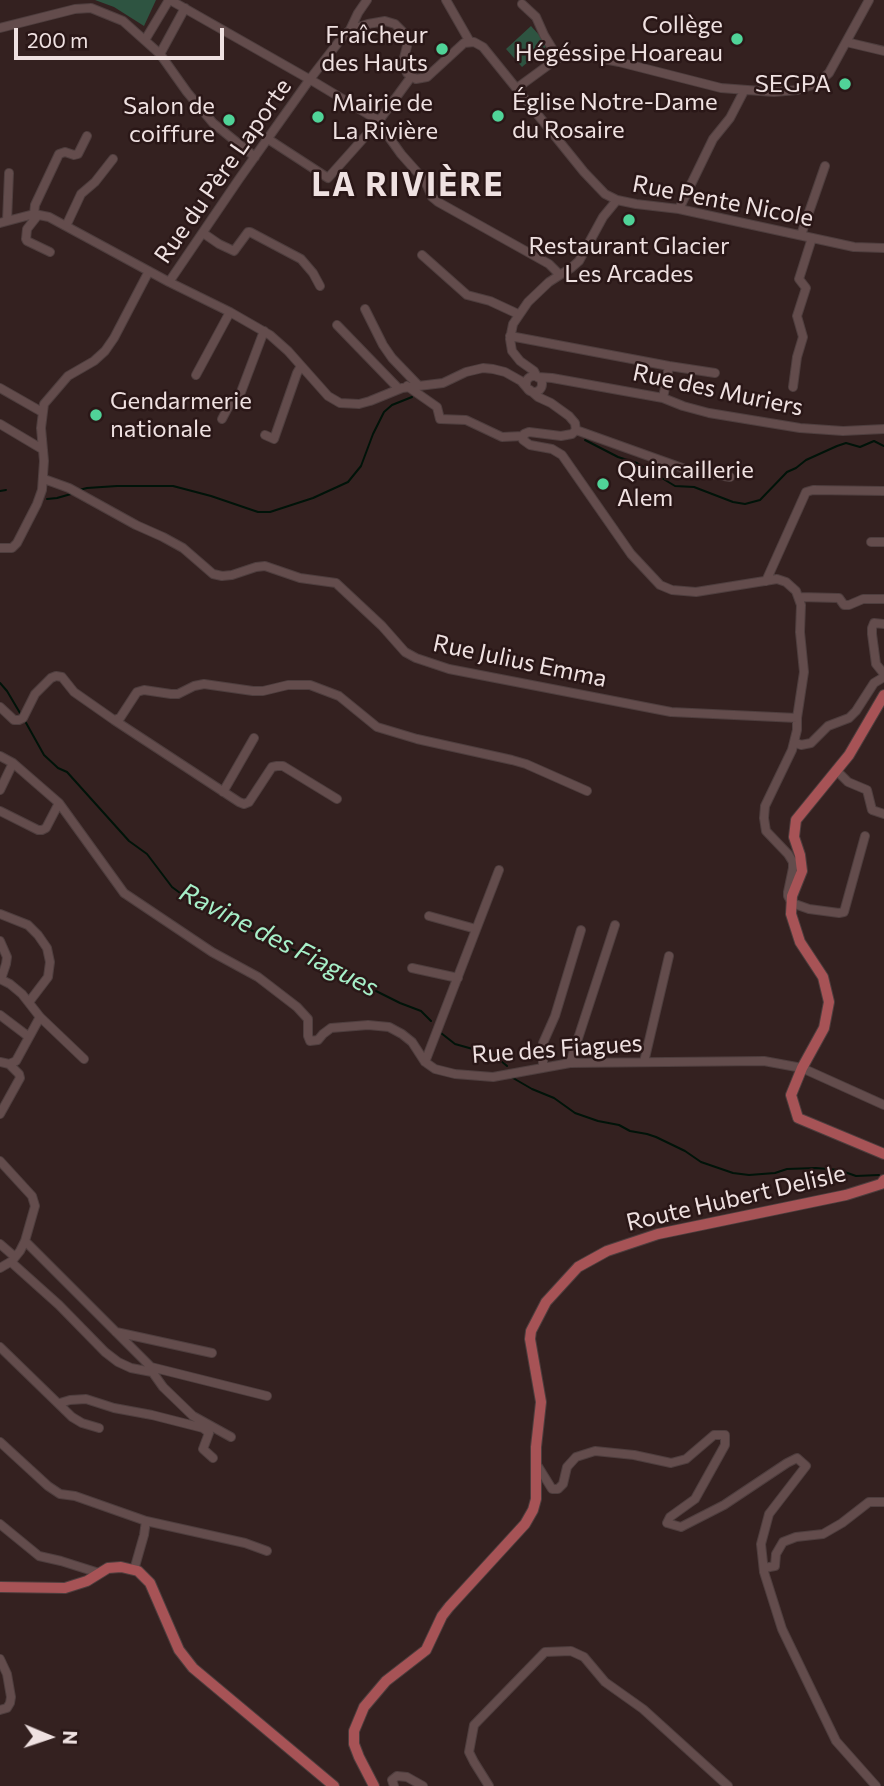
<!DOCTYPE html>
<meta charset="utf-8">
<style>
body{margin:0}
#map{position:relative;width:884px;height:1786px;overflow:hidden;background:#342120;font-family:Commissioner,sans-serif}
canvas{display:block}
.north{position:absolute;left:14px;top:1702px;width:70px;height:70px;-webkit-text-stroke:5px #2a1717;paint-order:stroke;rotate:92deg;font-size:19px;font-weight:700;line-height:28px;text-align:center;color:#efe1e1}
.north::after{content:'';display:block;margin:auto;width:24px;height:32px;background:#efe1e1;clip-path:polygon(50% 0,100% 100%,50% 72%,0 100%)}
.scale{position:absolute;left:14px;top:28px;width:210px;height:32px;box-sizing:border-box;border:4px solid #efe1e1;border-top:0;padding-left:9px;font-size:21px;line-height:24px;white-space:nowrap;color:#efe1e1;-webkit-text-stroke:5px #2a1717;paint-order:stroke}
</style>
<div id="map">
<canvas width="884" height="1786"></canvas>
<div class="north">N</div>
<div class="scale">200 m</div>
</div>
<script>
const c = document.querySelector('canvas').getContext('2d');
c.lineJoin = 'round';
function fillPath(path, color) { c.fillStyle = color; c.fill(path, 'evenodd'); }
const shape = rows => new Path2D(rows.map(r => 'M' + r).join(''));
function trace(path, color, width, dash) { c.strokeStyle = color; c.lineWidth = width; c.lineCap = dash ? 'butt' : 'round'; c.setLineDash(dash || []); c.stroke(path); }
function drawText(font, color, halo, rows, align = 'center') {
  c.font = font + ' Commissioner,sans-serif'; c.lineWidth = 5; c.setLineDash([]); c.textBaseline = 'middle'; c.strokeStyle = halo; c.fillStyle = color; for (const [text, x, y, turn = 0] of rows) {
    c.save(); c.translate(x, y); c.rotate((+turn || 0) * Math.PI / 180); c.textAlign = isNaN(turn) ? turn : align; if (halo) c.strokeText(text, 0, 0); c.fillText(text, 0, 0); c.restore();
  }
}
fillPath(shape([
 [95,0,156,0,144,26,114,7],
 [531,26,548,45,522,67,506,49]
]), '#2e5441');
trace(shape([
 [585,440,618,457,637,463,675,486,694,487,733,502,745,504,760,500,787,472,796,468,806,460,837,446,846,443,860,447,874,441,884,446],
 [79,490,87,488,117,486,173,486,211,496,258,512,270,512,313,498,348,482,361,466,373,434,384,412,392,405,412,397],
 [0,491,6,490],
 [47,499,57,498,71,494],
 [0,683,7,691,20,713],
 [25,721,44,755,58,768,67,772,129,841,147,854,172,887,184,896,216,907,239,924,274,942,328,964,370,988,400,1003,421,1011,431,1021],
 [441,1033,455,1044,494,1055,507,1066],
 [513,1078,532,1089,554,1098,575,1113,598,1121,619,1125,630,1131,647,1134,656,1137,685,1151,701,1162,733,1173,749,1175,775,1173,787,1169,816,1168,839,1170,856,1176,879,1175]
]), '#001309', 2);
const minor = shape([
 [170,0,316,83,376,119,401,154,425,181,432,197,438,202,549,264,560,275],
 [446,0,470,42],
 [522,4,536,17,544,35,558,58],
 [0,28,75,9,91,8,123,21,160,54,187,92,213,123,255,157],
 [350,30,358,13,367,0],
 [145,40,169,0],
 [846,42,884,51],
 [160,54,185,8],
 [517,88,558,58,578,54,619,62,721,88,774,92,797,90,818,83,829,73,869,0],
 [268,139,328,178,378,122,411,77],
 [679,209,713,139,730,118,744,91],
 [34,214,35,205,59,154,65,152,74,155,78,154,87,136],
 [38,215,27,229,26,239,27,241,50,252],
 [7,221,9,173],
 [0,223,34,214,49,217,169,282,239,179,310,79,344,35,350,30,368,24,385,21,395,24,404,33,407,46,403,62,407,73,416,79,427,77,464,43,474,42,483,47,584,172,605,194,617,200,636,204,679,209,854,247,884,248],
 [66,226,81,194,95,182,113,159],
 [203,233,219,244,234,251,248,232,250,232,301,259,313,273,320,286],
 [801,235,825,166],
 [422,255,467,295,490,301,518,314],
 [169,282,230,312,270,335,288,351,328,396,340,403,359,404,370,401,402,388,443,383,466,372,483,368,493,369,505,372,521,381,527,388],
 [365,309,383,345,392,358,418,385],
 [337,325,399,389],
 [510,336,669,366,715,373],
 [196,375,230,312],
 '526 384a8 8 0 1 1 16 0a8 8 0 1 1-16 0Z',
 [537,377,534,371,520,361,512,351,510,339,513,324,528,302,549,282,571,268,579,261,603,217,617,200],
 [538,377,552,378,663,398,683,406,709,413,800,428,843,431,884,429],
 [407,386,437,407,440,419,466,420,502,437,523,436],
 [793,387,797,357,803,337,797,316,806,288,799,279,812,238],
 [0,388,42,412],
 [530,390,538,397,551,403,569,416,575,423,576,430,572,434,561,436,529,432,524,434,523,440,530,445,552,449,562,455,631,554,660,585,672,590,696,592,777,579,786,582,796,591,801,605,800,632,804,672,797,718,797,730,792,750,765,806,764,818,766,831,788,854,793,862,793,868,788,892,788,896,792,903,809,909,839,913,844,912,865,836],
 [663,398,669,366],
 [222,419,231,402,241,392,264,331],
 [0,424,42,449],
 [576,430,685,469,730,477],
 [265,435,274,439,297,373,301,366],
 [44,479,69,488,136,525,163,537,183,548,213,574,222,576,232,575,256,567,265,566,300,578,336,583,382,626,405,652,416,658,449,669,671,712,797,718],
 [871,542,884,542],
 [0,548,12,548,17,543,37,504,42,490,44,461,41,428,44,404,68,376,94,361,105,351,114,338,149,271],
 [766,581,806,492,813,490,884,491],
 [799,597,839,598,844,605,849,605,863,599,884,599],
 [884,624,874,623,872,628,872,634,876,664,884,674],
 [0,707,14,720,19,720,23,718,35,694,51,678,56,676,62,677,74,692,114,720,120,718,135,695,137,692,144,690,171,694,178,694,194,686,204,684,253,691,263,691,288,685,310,685,339,696,377,727,417,739,512,760,526,764,587,791],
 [114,720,239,802,244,804,249,802,272,767,277,766,283,766,337,799],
 [794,742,801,745,811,743,828,726,849,718,856,711,874,683,884,677],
 [0,756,13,763,59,803,124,893,212,952,258,977,297,1007,308,1019,308,1036,310,1041,318,1040,323,1034,331,1028,368,1025,389,1027,402,1034,412,1042,425,1062,435,1069,455,1074,493,1077,570,1063,764,1061,802,1068,884,1105],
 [836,770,848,782,867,790,872,810,884,814],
 [0,790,13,763],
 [223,792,254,738],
 [0,811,38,830,42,830,46,828,59,803],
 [0,914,28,925,38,935,47,948,50,962,48,977,29,1002],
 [429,916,476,929],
 [0,941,7,957,6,964,1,979],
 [412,968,458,978],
 [0,979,10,984,22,994,40,1017,84,1059],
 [0,1015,29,1037],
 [0,1062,9,1064,16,1061,40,1017],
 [425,1062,499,870],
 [644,1062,669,956],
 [570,1063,615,925],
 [543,1067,543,1043,555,1016,581,930],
 [0,1114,20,1078,19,1074,9,1064],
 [0,1161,32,1196,35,1206,25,1241,20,1251,12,1261,0,1268],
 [25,1241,151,1367,267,1396],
 [0,1244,15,1257],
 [11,1262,59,1305,105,1352,118,1362,131,1368,152,1372],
 [116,1332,212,1353],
 [0,1347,72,1417,82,1423,99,1428],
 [151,1370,163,1387,193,1416,231,1437],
 [60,1403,70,1400,86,1399,114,1408,152,1415,203,1428,209,1433,203,1449,213,1458],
 [0,1442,48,1486,60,1494,75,1496,146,1521,144,1535,134,1570],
 [536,1463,552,1489,558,1489,563,1484,567,1467,576,1457,595,1451,634,1455,671,1463,686,1459,714,1435,725,1435,725,1445,695,1499,670,1517,667,1523,681,1527,724,1505,787,1463,797,1458,806,1466,769,1514,761,1544,764,1572,782,1629,836,1741,876,1786],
 [146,1521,245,1543,267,1551],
 [0,1524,39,1556,61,1561,99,1573],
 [764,1568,775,1566,776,1554,783,1542,796,1537,823,1534,842,1523,869,1502,884,1502],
 [0,1659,7,1674,11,1697,10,1703,7,1708,0,1710],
 [394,1786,392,1780,397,1776,407,1777,423,1786],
 [489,1786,474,1762,469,1752,474,1725,545,1652,571,1651,584,1657,605,1682,643,1709,728,1786]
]);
const major = shape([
 [884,695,849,755,796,820,794,837,800,855,802,871,792,896,791,914,800,942,823,977,829,1002,824,1028,802,1068,791,1095,798,1118,884,1154],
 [0,1587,65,1588,87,1581,108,1568,121,1567,138,1571,150,1583,179,1650,193,1668,334,1786],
 [374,1786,359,1757,354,1744,354,1731,364,1707,386,1681,426,1650,442,1616,449,1607,525,1524,533,1510,536,1499,536,1447,541,1402,530,1339,531,1331,546,1302,578,1267,607,1251,658,1234,846,1195,881,1184,884,1180]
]);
trace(minor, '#4e3e3e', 10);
trace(major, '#4e3e3e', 12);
trace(minor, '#634c4c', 8);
trace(major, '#a75356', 10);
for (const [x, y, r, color] of [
 [737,39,7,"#50d398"],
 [442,49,7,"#50d398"],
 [845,84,7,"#50d398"],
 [498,116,7,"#50d398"],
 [318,117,7,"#50d398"],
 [229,120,7,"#50d398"],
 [629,220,7,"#50d398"],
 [96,415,7,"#50d398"],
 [603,484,7,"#50d398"]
]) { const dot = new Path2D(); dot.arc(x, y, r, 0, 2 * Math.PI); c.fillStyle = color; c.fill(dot); trace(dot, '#2a1717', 2.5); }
drawText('24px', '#efe1e1', '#2a1717', [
 ["Collège",723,25],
 ["Hégéssipe Hoareau",723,53],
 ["Fraîcheur",428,35],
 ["des Hauts",428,63],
 ["SEGPA",831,84],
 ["Église Notre-Dame",512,102,"left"],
 ["du Rosaire",512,130,"left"],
 ["Mairie de",332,103,"left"],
 ["La Rivière",332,131,"left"],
 ["Salon de",215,106],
 ["coiffure",215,134],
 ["Restaurant Glacier",629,246,"center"],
 ["Les Arcades",629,274,"center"],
 ["Gendarmerie",110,401,"left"],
 ["nationale",110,429,"left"],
 ["Quincaillerie",617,470,"left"],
 ["Alem",617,498,"left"]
], 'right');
drawText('24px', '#efe1e1', '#2a1717', [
 ["Rue du Père Laporte",223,171,-55],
 ["Rue Pente Nicole",723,201,11],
 ["Rue des Muriers",718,390,12],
 ["Rue Julius Emma",520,661,12],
 ["Rue des Fiagues",557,1049,-4],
 ["Route Hubert Delisle",736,1198,-13]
]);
drawText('italic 26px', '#a6efc8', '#2a1717', [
 ["Ravine des Fiagues",279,940,27]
]);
c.letterSpacing = '2px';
drawText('bold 32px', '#efe1e1', '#2a1717', [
 ["LA RIVIÈRE",408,185]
]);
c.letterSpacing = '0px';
</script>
